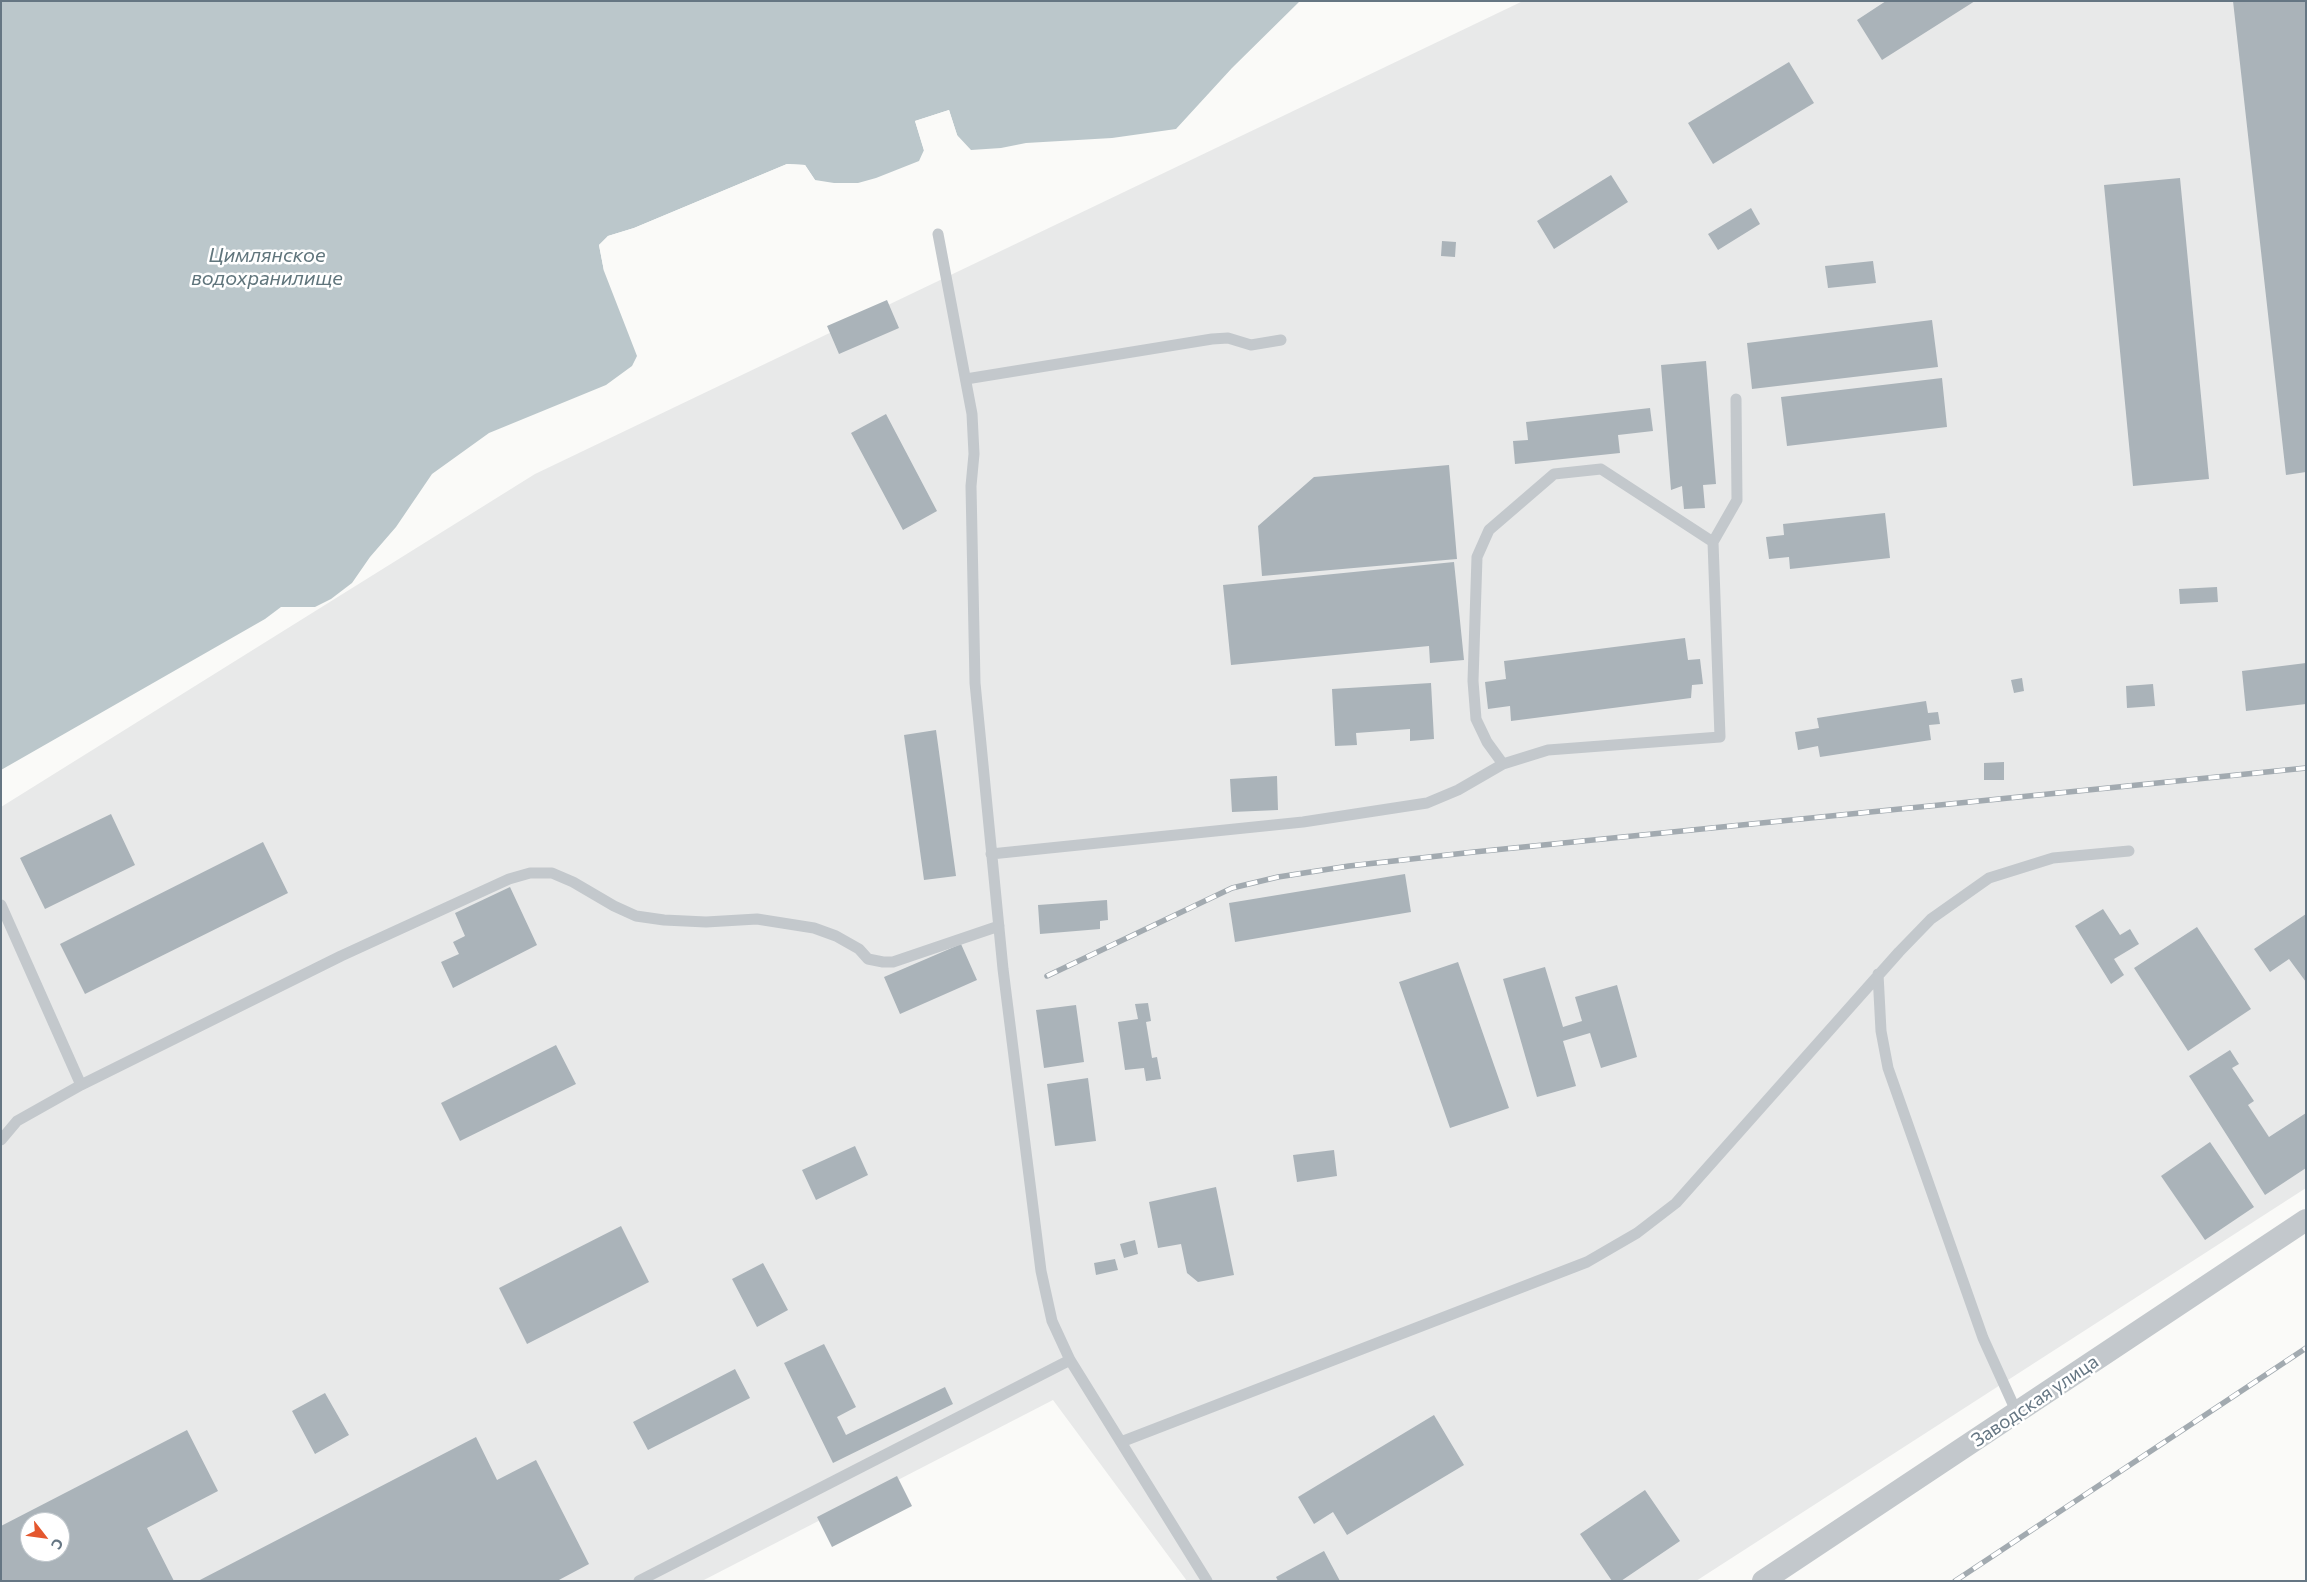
<!DOCTYPE html>
<meta charset="utf-8">
<style>
body{margin:0}
#map{position:relative;width:2307px;height:1582px;overflow:hidden;background:#fafaf8;font-family:Commissioner,sans-serif}
canvas{display:block}
.frame{position:absolute;inset:0;border:2px solid #657683;pointer-events:none}
.north{position:absolute;left:20px;top:1512px;width:50px;height:50px;box-sizing:border-box;background:#fff;border:1px solid #c1c8cd;border-radius:50%;rotate:120deg;font-size:14px;font-weight:700;line-height:20px;text-align:center;color:#657683}
.north::after{content:'';display:block;margin:auto;width:18px;height:22px;background:#e4572e;clip-path:polygon(50% 0,100% 100%,50% 72%,0 100%)}
</style>
<div id="map">
<canvas width="2307" height="1582"></canvas>
<div class="frame"></div>
<div class="north">С</div>
</div>
<script>
const c = document.querySelector('canvas').getContext('2d');
c.lineJoin = 'round';
function fillPath(path, color) { c.fillStyle = color; c.fill(path, 'evenodd'); }
const shape = rows => new Path2D(rows.map(r => 'M' + r).join(''));
function trace(path, color, width, dash) { c.strokeStyle = color; c.lineWidth = width; c.lineCap = dash ? 'butt' : 'round'; c.setLineDash(dash || []); c.stroke(path); }
function drawText(font, color, halo, rows, align = 'center') {
  c.font = font + ' Commissioner,sans-serif'; c.lineWidth = 5; c.setLineDash([]); c.textBaseline = 'middle'; c.strokeStyle = halo; c.fillStyle = color; for (const [text, x, y, turn = 0] of rows) {
    c.save(); c.translate(x, y); c.rotate((+turn || 0) * Math.PI / 180); c.textAlign = isNaN(turn) ? turn : align; if (halo) c.strokeText(text, 0, 0); c.fillText(text, 0, 0); c.restore();
  }
}
fillPath(shape([
 [1523,1,2306,1,2306,1188,1696,1581,1187,1581,1053,1400,702,1581,1,1581,1,807,535,474],
 [30,1522,60,1522,60,1552,30,1552]
]), '#e8e9e9');
fillPath(shape([
 [1,1,1300,1,1232,68,1176,129,1112,138,1026,143,1001,148,971,150,957,135,949,110,915,121,924,150,919,161,876,178,858,183,834,183,815,180,805,165,787,164,634,228,608,236,599,245,604,271,637,356,632,366,606,385,489,433,432,474,396,527,370,557,352,583,331,599,315,607,281,607,265,619,1,770]
]), '#bbc7cb');
fillPath(shape([
 [949,110,959,141,955,136,947,113,918,123,927,150,925,154,915,121],
 [787,164,805,165,815,180,812,181,804,168,788,166,635,230,609,239,602,246,606,270,604,271,599,245,608,236,634,228]
]), '#fafaf8');
fillPath(shape([
 [1886,1,1975,1,1882,60,1857,20],
 [2233,1,2306,1,2306,472,2286,475],
 [1789,62,1814,103,1713,164,1688,123],
 [1611,175,1628,202,1554,249,1537,221],
 [2180,178,2209,479,2133,486,2104,185],
 [1751,208,1760,224,1718,250,1708,234],
 [1442,241,1456,242,1455,257,1441,256],
 [1873,261,1876,283,1828,288,1825,266],
 [887,300,899,328,839,354,827,326],
 [1932,320,1938,367,1752,389,1747,343],
 [1706,361,1716,484,1703,485,1705,508,1684,509,1682,486,1671,490,1661,365],
 [1942,378,1947,427,1787,446,1781,397],
 [1650,408,1653,431,1618,435,1620,453,1515,464,1513,441,1528,440,1526,422],
 [886,414,937,511,903,530,851,433],
 [1449,465,1457,559,1262,576,1258,526,1314,477],
 [1885,513,1890,558,1790,569,1789,557,1769,559,1766,537,1784,535,1783,524],
 [1454,562,1464,660,1430,663,1429,646,1231,665,1223,585],
 [2217,587,2218,602,2180,604,2179,589],
 [1685,638,1688,660,1700,659,1703,684,1692,685,1691,698,1511,721,1510,706,1488,709,1485,682,1506,679,1504,661],
 [2306,663,2306,704,2246,711,2242,671],
 [2022,678,2024,691,2014,693,2011,680],
 [1431,683,1434,739,1410,741,1410,729,1356,733,1357,745,1335,746,1332,689],
 [2153,684,2155,706,2127,708,2126,686],
 [1926,701,1928,713,1938,712,1940,724,1929,725,1931,740,1820,757,1818,746,1798,750,1795,732,1819,728,1817,718],
 [936,730,956,876,924,880,904,735],
 [2004,762,2004,780,1984,780,1984,763],
 [1277,776,1278,810,1232,812,1230,779],
 [111,814,135,865,45,909,20,858],
 [263,842,288,893,85,994,60,944],
 [1405,874,1411,912,1235,942,1229,903],
 [510,887,537,945,453,988,441,962,459,954,453,942,465,936,455,913],
 [1107,900,1108,920,1100,921,1100,929,1040,934,1038,905],
 [2103,909,2120,935,2130,929,2139,944,2114,959,2124,975,2111,984,2075,926],
 [2306,914,2306,982,2289,959,2270,972,2254,949],
 [2197,927,2251,1009,2188,1051,2134,968],
 [961,944,977,980,900,1014,884,977],
 [1458,962,1509,1108,1450,1128,1399,982],
 [1545,967,1563,1027,1582,1021,1575,997,1617,985,1637,1057,1601,1068,1590,1033,1563,1041,1576,1086,1537,1097,1503,979],
 [1148,1003,1151,1021,1146,1022,1152,1058,1157,1057,1161,1079,1146,1081,1144,1068,1125,1070,1118,1022,1138,1019,1135,1004],
 [1076,1005,1084,1062,1044,1068,1036,1010],
 [556,1045,576,1084,460,1141,441,1103],
 [2230,1050,2239,1064,2232,1068,2254,1101,2248,1105,2269,1137,2306,1113,2306,1168,2265,1195,2189,1076],
 [1088,1078,1096,1141,1055,1146,1047,1084],
 [2210,1142,2254,1207,2205,1240,2161,1176],
 [855,1146,868,1175,816,1200,802,1170],
 [1334,1150,1337,1176,1297,1182,1293,1155],
 [1216,1187,1234,1275,1198,1282,1187,1273,1181,1244,1158,1248,1149,1202],
 [621,1226,649,1282,527,1344,499,1288],
 [1135,1240,1138,1254,1124,1258,1120,1244],
 [1115,1259,1118,1270,1096,1275,1094,1263],
 [763,1263,788,1310,757,1327,732,1279],
 [824,1344,856,1407,837,1417,846,1435,945,1387,953,1404,833,1463,784,1363],
 [735,1369,750,1398,648,1450,633,1422],
 [325,1393,349,1435,315,1454,292,1411],
 [1434,1415,1464,1465,1347,1535,1333,1512,1314,1524,1298,1497],
 [187,1430,218,1491,147,1528,174,1581,1,1581,1,1526],
 [30,1522,60,1522,60,1552,30,1552],
 [476,1437,497,1480,536,1460,589,1564,557,1581,198,1581],
 [897,1476,912,1506,832,1547,817,1517],
 [1645,1490,1680,1541,1621,1581,1612,1581,1580,1534],
 [1324,1551,1340,1581,1278,1581,1276,1577]
]), '#aab3b9');
trace(shape([
 [938,234,972,414,974,454,971,486,975,683,1003,969,1041,1271,1052,1321,1070,1360,1207,1581],
 [966,379,1212,339,1228,338,1251,345,1281,340],
 [1503,764,1487,742,1476,719,1473,681,1477,557,1489,530,1554,474,1601,469,1713,542],
 [991,854,1303,822,1427,803,1458,790,1503,764,1548,750,1720,737,1713,542,1737,500,1736,399],
 [1,905,81,1085],
 [1878,974,1881,1031,1888,1068,1983,1338,2017,1413],
 [1,1140,17,1121,81,1085,341,956,509,879,530,873,552,873,573,882,614,906,636,916,664,920,706,922,757,919,814,928,836,936,859,949,868,959,883,962,893,962,999,926],
 [1121,1442,1587,1262,1637,1233,1676,1203,1899,952,1931,919,1989,878,2053,858,2129,851],
 [639,1581,1070,1360]
]), '#c3c8cc', 11);
trace(shape([
 [1763,1581,2306,1220]
]), '#c3c8cc', 22);
const rail = shape([
 [1047,976,1232,888,1278,877,1349,866,1474,852,2306,768],
 [1955,1581,2306,1348]
]);
trace(rail, '#a2aab0', 5.5);
trace(rail, '#fff', 4, [11]);
drawText('19px', '#657683', '#fff', [
 ["Заводская улица",2035,1401,-34]
]);
drawText('italic 20px', '#60757c', '#fff', [
 ["Цимлянское",267,255],
 ["водохранилище",267,278]
]);
</script>
